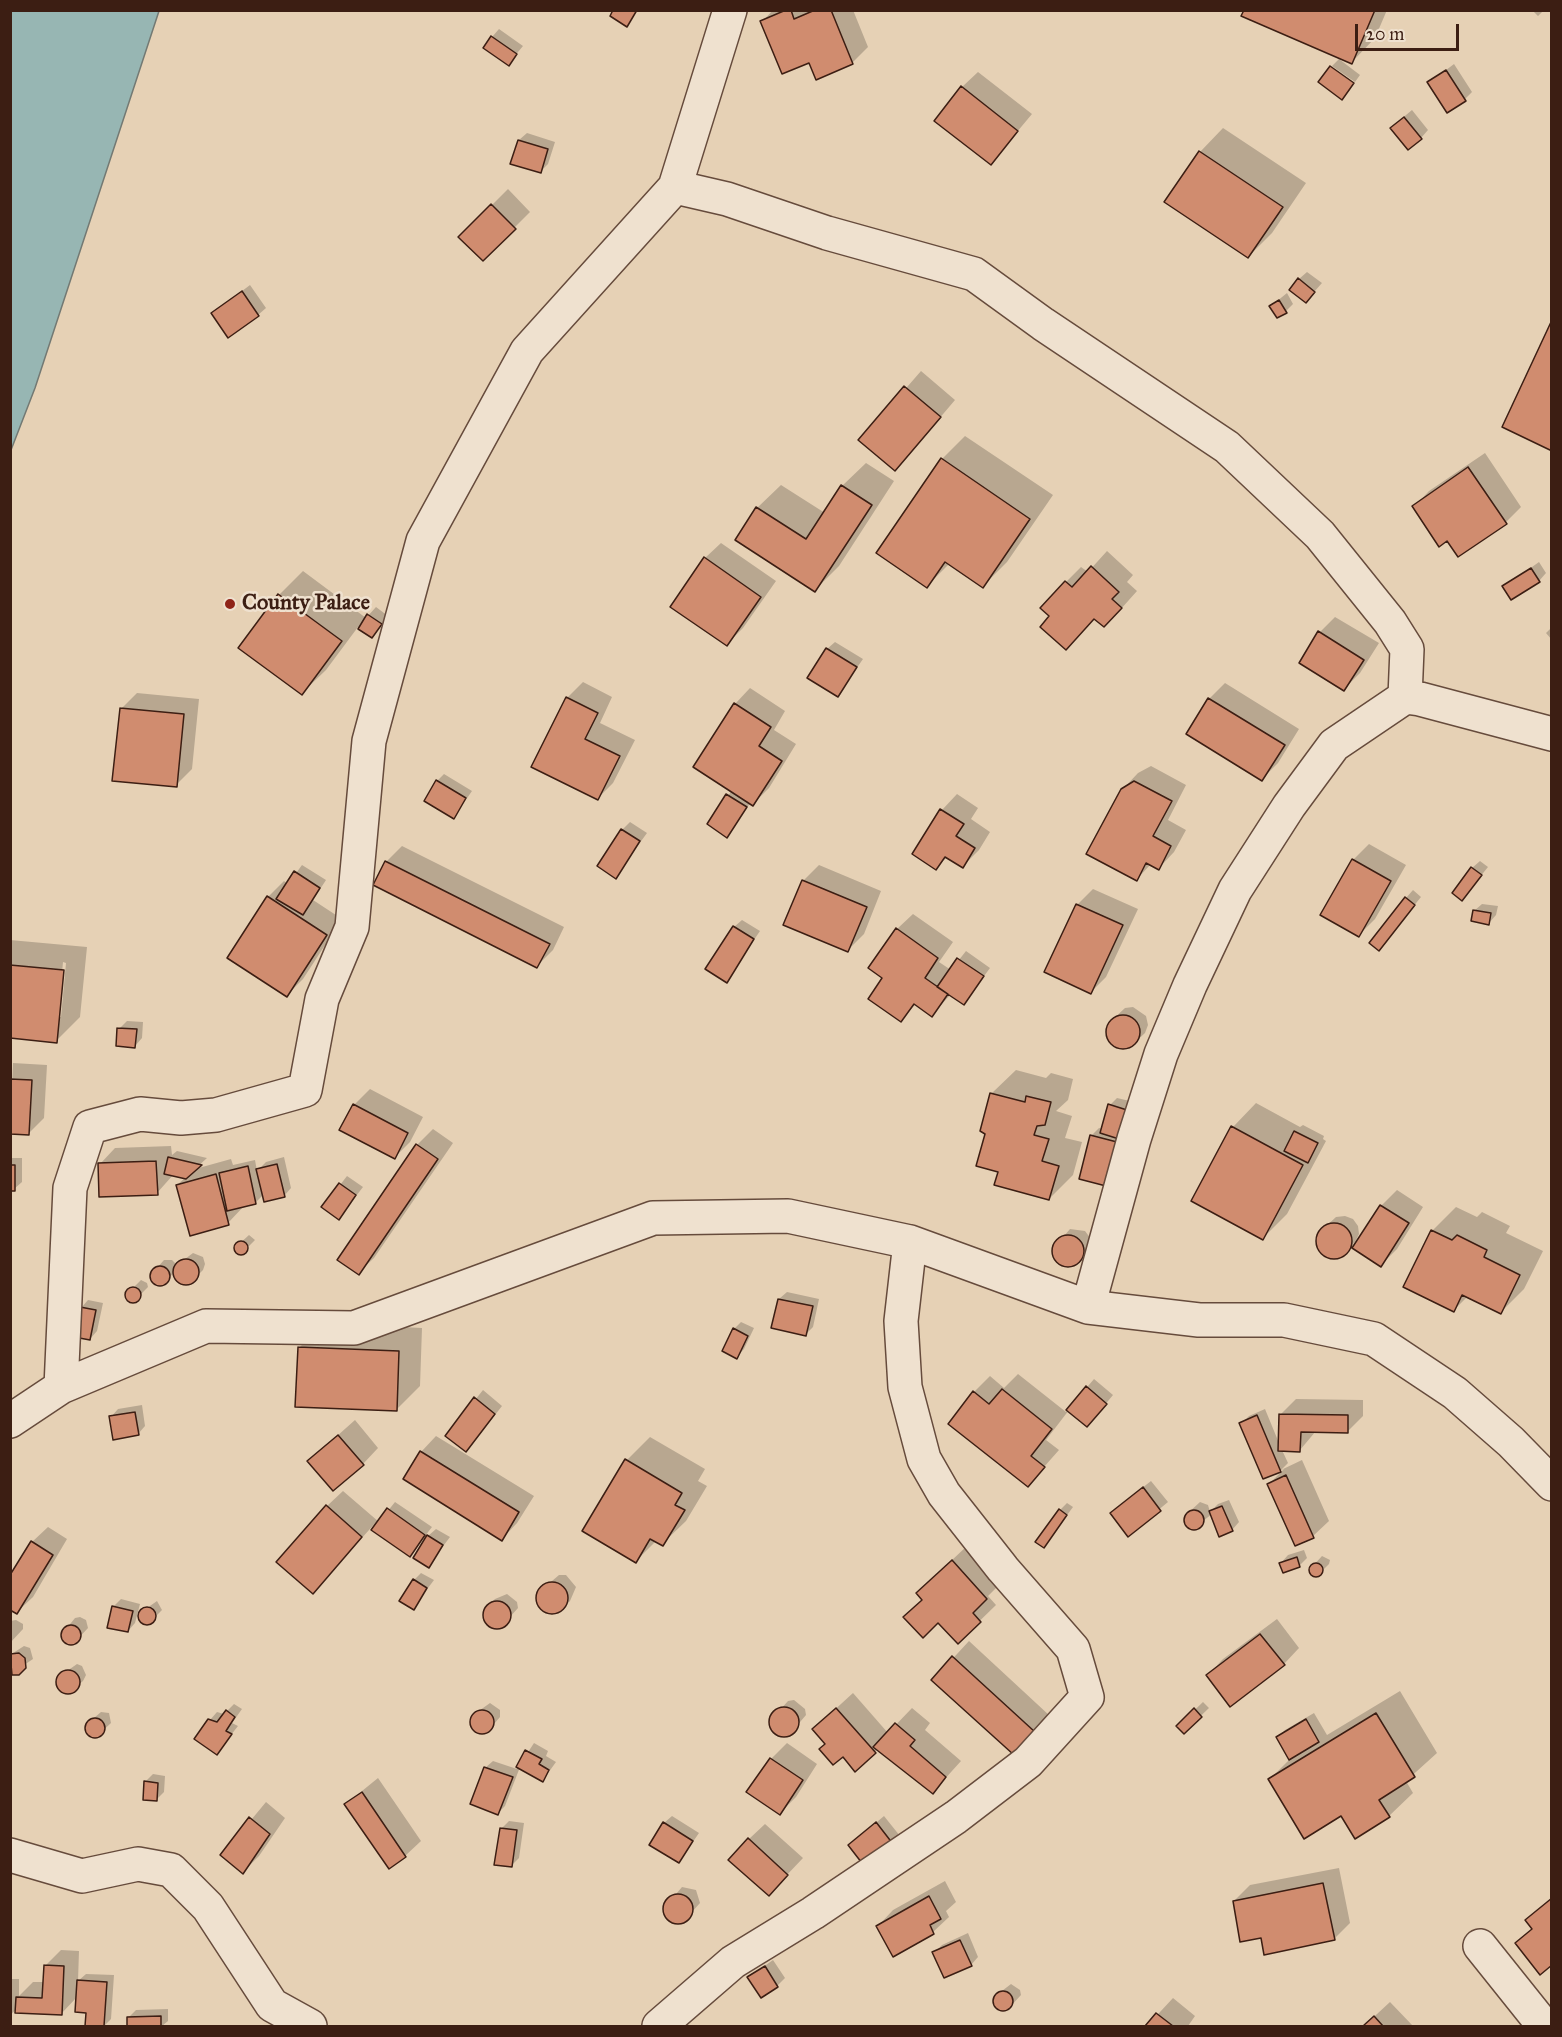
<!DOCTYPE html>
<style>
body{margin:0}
#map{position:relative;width:1562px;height:2037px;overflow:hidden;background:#e6d1b5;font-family:"IM FELL Great Primer",serif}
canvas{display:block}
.frame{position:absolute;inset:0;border:12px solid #3c1e13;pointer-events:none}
.scale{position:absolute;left:1355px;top:24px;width:104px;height:27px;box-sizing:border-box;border:3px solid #3c1e13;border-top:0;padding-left:8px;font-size:18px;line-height:21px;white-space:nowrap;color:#3c1e13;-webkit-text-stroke:4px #efe1cf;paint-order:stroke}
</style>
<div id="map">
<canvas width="1562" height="2037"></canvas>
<div class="frame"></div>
<div class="scale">20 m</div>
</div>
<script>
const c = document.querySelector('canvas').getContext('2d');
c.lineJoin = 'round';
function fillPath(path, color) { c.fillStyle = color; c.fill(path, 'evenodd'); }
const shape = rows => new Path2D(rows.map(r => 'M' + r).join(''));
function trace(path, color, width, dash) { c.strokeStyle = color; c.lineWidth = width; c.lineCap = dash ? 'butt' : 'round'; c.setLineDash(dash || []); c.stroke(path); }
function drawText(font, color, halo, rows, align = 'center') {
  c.font = font + ' "IM FELL Great Primer",serif'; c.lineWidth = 5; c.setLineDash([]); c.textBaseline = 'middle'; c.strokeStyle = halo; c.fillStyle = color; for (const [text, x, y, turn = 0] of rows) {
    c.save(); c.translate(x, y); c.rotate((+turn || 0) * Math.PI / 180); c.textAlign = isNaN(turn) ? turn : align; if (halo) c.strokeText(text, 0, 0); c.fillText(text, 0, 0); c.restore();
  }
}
const water = shape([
 [11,10,159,11,35,388,11,450,11,10]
]);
fillPath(water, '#97b6b3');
trace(water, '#737973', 1.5);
fillPath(shape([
 [773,10,853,10,868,47,852,63,810,61,762,22],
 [1245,10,1387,10,1375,38,1352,62],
 [1532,10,1544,10,1538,16],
 [499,29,523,46,508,64,492,37],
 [1339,59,1360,75,1355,82,1332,66],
 [1454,64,1472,92,1465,99,1429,83],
 [978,72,1032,114,991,163,962,87],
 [1412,110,1428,130,1421,138,1400,120],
 [1223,128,1306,183,1272,233,1248,257,1200,152],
 [527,133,555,142,548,164,540,172,512,163,519,140],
 [508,189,530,212,483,259,460,237],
 [1307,272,1322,283,1306,301,1299,279],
 [250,285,266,308,258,315,213,313],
 [1287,293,1293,304,1286,311,1271,306],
 [921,371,955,400,910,453,861,440],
 [965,436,1053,495,1007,562,983,586,950,563,927,586,942,459],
 [1485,453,1521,507,1506,522,1447,539,1414,507,1429,491],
 [866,463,894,481,839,566,815,590,757,508,781,485,825,513,842,486],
 [721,543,776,581,743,628,727,644,705,558],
 [1107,551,1133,575,1127,582,1137,591,1120,610,1095,618,1066,582,1081,567,1088,572],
 [1539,562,1546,573,1539,581,1504,587],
 [303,571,366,618,376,607,388,616,372,636,358,627,326,670,302,693,240,647,279,595],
 [1335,617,1379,643,1360,673,1344,689,1320,632],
 [1552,627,1552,640,1546,633],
 [835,642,863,659,838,695,827,649],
 [583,682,612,697,600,723,635,740,613,783,598,798,567,698],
 [1225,683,1299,729,1278,763,1262,779,1209,699],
 [750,688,785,711,774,730,796,744,769,788,753,804,751,802,727,836,709,824,732,790,735,704],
 [137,693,199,699,192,769,176,785,121,709],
 [1151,766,1186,785,1168,820,1186,830,1174,852,1159,868,1151,864,1137,879,1122,790,1138,773],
 [444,774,472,791,454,817,437,781],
 [957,794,978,808,971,819,990,832,979,850,963,866,947,857,936,868,914,854,942,810],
 [630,822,647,833,615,877,622,830],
 [1369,844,1406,865,1375,919,1359,935,1353,860],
 [402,846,564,927,553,950,537,966,386,862],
 [1480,861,1488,867,1462,899,1472,868],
 [302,865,326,880,313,900,342,919,303,979,287,995,229,957,268,897,284,881,288,884],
 [819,865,881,891,864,934,848,950,803,881],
 [1093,889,1138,909,1106,977,1091,992,1077,905],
 [1413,890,1421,897,1379,949,1406,898],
 [1482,904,1498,906,1496,915,1489,923,1474,911],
 [913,914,953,942,939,962,951,970,966,951,990,968,964,1003,951,994,932,1015,916,1004,900,1020,884,978,897,929],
 [742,920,760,931,726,981,734,927],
 [10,940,87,947,80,1017,56,1041,10,1037],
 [63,962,66,963,61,1017,58,1017],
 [1133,1007,1146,1016,1148,1025,1145,1033,1130,1047,1113,1045,1107,1030,1110,1022,1125,1008],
 [127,1021,143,1022,142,1038,135,1046,119,1029],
 [13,1063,47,1065,44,1118,28,1134,10,1133],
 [1016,1070,1046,1078,1051,1073,1073,1079,1068,1100,1056,1111,1072,1116,1065,1138,1082,1142,1073,1175,1049,1199,1000,1171,986,1133,982,1130,992,1093],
 [370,1089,423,1117,410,1142,394,1158,354,1105],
 [1117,1098,1134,1102,1113,1177,1091,1136,1099,1128,1103,1129,1110,1105],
 [1256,1103,1300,1127,1303,1125,1324,1136,1323,1139,1326,1141,1287,1214,1263,1238,1233,1127],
 [433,1129,453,1143,374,1258,358,1273,417,1145],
 [171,1146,172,1155,177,1151,207,1158,195,1169,231,1159,233,1165,255,1160,257,1171,266,1162,284,1157,291,1188,284,1196,264,1194,255,1203,244,1206,228,1223,177,1185,185,1178,173,1175,157,1193,100,1164,115,1148],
 [10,1158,22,1158,22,1182,14,1189,10,1189],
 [347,1176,363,1187,339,1218,323,1207],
 [1397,1190,1423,1207,1397,1249,1381,1265,1381,1206],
 [1456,1207,1477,1217,1482,1212,1510,1226,1506,1233,1543,1251,1524,1289,1501,1312,1468,1296,1454,1310,1432,1231],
 [1345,1216,1353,1219,1358,1226,1359,1234,1355,1242,1340,1256,1331,1257,1324,1254,1317,1239,1321,1231,1336,1217],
 [1070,1229,1085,1231,1091,1239,1090,1249,1076,1264,1066,1266,1055,1258,1053,1249],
 [249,1235,255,1240,241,1254,236,1249,237,1246],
 [193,1253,203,1257,205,1264,203,1270,195,1278,185,1283,179,1281,175,1272,163,1283,155,1282,153,1278,157,1268,164,1260,172,1260,177,1265],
 [141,1280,147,1283,148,1287,133,1302,127,1294],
 [787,1292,819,1299,813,1327,806,1334,779,1299],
 [88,1300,103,1303,97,1331,90,1339,81,1308],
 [741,1322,754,1328,744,1349,737,1357,734,1329],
 [323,1323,422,1328,420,1386,396,1410,300,1347],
 [1018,1374,1066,1412,1094,1379,1113,1395,1094,1418,1069,1410,1046,1440,1059,1450,1028,1485,974,1392,990,1376,1004,1388],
 [483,1390,502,1406,473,1443,447,1435],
 [1296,1399,1363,1400,1363,1416,1347,1432,1316,1431,1300,1450,1282,1450,1288,1463,1281,1470,1302,1460,1329,1521,1313,1536,1296,1544,1269,1484,1284,1469,1264,1477,1241,1424,1249,1416,1265,1409,1279,1443,1280,1415],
 [142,1405,145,1426,138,1434,111,1417,118,1409],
 [355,1420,378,1448,363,1464,309,1461],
 [436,1436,534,1496,517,1523,502,1539,421,1452],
 [650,1437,705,1469,698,1481,707,1486,686,1521,662,1544,656,1541,636,1561,627,1460],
 [1151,1481,1168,1502,1128,1535,1119,1506],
 [343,1491,379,1522,395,1502,432,1527,410,1555,377,1521,328,1576,327,1506],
 [1229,1500,1239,1522,1232,1530,1212,1514,1194,1528,1188,1527,1185,1522,1187,1514,1200,1502,1208,1505,1210,1512,1218,1504],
 [1067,1503,1073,1507,1044,1546,1060,1510],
 [48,1527,67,1539,33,1597,17,1612,32,1542],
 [436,1529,450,1537,428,1566,428,1536],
 [968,1545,1002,1582,988,1596,996,1605,958,1642,924,1600,933,1578],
 [1304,1550,1307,1558,1299,1566,1281,1563,1288,1555],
 [1322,1556,1330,1560,1329,1564,1321,1572,1313,1575,1311,1568],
 [421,1573,434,1580,413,1608,414,1580],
 [559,1575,566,1575,576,1587,570,1601,562,1609,555,1613,547,1612,541,1607,538,1593],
 [507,1594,517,1602,518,1608,501,1627,488,1625,485,1620,487,1607,495,1599],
 [121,1599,140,1604,135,1623,128,1631,113,1607],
 [157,1601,162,1610,149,1623,143,1622,140,1613],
 [80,1617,86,1620,88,1628,74,1643,69,1643,62,1634,75,1618],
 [1277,1619,1299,1648,1284,1664,1208,1675,1223,1659],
 [16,1620,23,1624,23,1629,10,1643,10,1621],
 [969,1641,1050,1716,1030,1738,933,1680],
 [24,1646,30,1648,33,1659,12,1673,10,1655],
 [77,1664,82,1666,86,1675,83,1681,69,1692,62,1691,58,1682,60,1676],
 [1400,1691,1437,1753,1406,1781,1413,1793,1389,1816,1342,1814,1270,1779,1290,1759,1278,1737,1285,1730,1314,1713,1327,1735],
 [853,1693,888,1733,912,1708,930,1723,925,1730,961,1761,933,1792,878,1749,855,1769,827,1744,830,1714],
 [794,1700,805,1709,806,1715,789,1735,775,1733,771,1720,788,1701],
 [1203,1702,1209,1708,1184,1732,1178,1726],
 [490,1703,500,1710,500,1717,488,1731,475,1730,472,1725,476,1713],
 [234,1704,242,1709,232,1723,238,1726,216,1754,210,1720,217,1712,224,1714],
 [101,1712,109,1713,111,1723,97,1736,92,1736,87,1730,87,1724],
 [534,1743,548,1751,546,1756,556,1762,543,1780,520,1767,505,1806,498,1813,485,1768,493,1761,517,1769],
 [787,1743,817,1764,796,1797,780,1813,771,1759],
 [153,1774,165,1776,164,1792,156,1800,145,1782],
 [378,1778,421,1841,405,1856,346,1804],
 [266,1802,285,1818,259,1856,243,1872,222,1855],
 [672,1816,699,1833,679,1862,664,1823],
 [884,1816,900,1836,892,1843,850,1845],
 [509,1821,524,1823,519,1858,511,1866,502,1828],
 [765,1824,803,1858,784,1878,749,1839],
 [1339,1868,1350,1923,1334,1939,1234,1901,1250,1885],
 [945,1881,956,1902,946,1911,949,1917,933,1932,894,1955,878,1926,893,1910],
 [682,1887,696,1890,700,1903,683,1922,676,1923,665,1914,665,1907],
 [968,1933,978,1957,971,1965,934,1953,942,1945],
 [61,1950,79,1951,78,1981,86,1974,114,1975,111,2019,104,2026,87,2026,88,2011,77,1997,61,2014,17,2009,10,2015,10,1979,19,1979,19,1996,33,1982,44,1982,45,1966],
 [773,1960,785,1978,777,1986,749,1977],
 [1011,1984,1020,1990,1021,1995,1009,2008,1004,2010,995,2004,998,1994],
 [1173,1998,1195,2016,1188,2026,1147,2026],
 [1390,2002,1413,2026,1364,2026],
 [168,2009,168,2021,162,2026,128,2026,129,2017,136,2010]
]), '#0003');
const building = shape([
 [613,10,637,10,627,27,610,16,613,10],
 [786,10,791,10,794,19,815,10,831,10,853,64,816,80,809,63,782,74,760,21,786,10],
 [1244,10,1375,10,1352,64,1241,16,1244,10],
 [491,36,517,54,509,66,483,48,491,36],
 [1330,66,1354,83,1342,100,1318,82,1330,66],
 [1446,70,1466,101,1447,113,1427,82,1446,70],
 [961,86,1018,131,991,165,934,121,961,86],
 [1404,117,1422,139,1408,150,1390,128,1404,117],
 [518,140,548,149,541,173,510,164,518,140],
 [1199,151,1283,207,1248,258,1164,202,1199,151],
 [491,204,516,229,483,261,458,237,491,204],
 [1298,278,1315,292,1306,303,1289,290,1298,278],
 [242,291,259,316,228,338,211,313,242,291],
 [1279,300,1287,313,1277,318,1269,306,1279,300],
 [1551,322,1552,322,1552,451,1502,427,1551,322],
 [904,386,941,417,895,471,858,440,904,386],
 [941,458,1030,519,983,588,945,562,927,588,876,553,941,458],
 [1468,467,1507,524,1458,557,1447,541,1439,547,1412,506,1468,467],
 [841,485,872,505,815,592,735,540,756,507,806,539,841,485],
 [704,557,761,597,727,646,670,607,704,557],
 [1091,566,1119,592,1112,599,1122,608,1104,627,1094,619,1066,650,1040,627,1049,616,1040,608,1065,581,1072,587,1091,566],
 [1531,568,1540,582,1511,600,1502,586,1531,568],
 [278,594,342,641,302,695,238,648,278,594],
 [367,614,382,624,372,638,358,629,367,614],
 [1318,631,1364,660,1344,691,1299,663,1318,631],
 [826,648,857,667,838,697,807,678,826,648],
 [566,697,598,713,585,739,620,756,598,800,531,767,566,697],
 [1208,698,1285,745,1262,781,1186,734,1208,698],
 [734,703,771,727,759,746,782,761,753,806,693,767,734,703],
 [120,708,184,714,177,787,112,781,120,708],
 [436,780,466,798,454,819,424,801,436,780],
 [1134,781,1172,801,1153,836,1171,846,1159,870,1146,863,1137,881,1086,854,1121,789,1134,781],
 [726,794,747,807,727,838,707,824,726,794],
 [940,809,964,824,956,836,975,848,963,868,945,857,936,870,912,854,940,809],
 [621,829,640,841,616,879,597,866,621,829],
 [1352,859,1391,881,1359,937,1320,915,1352,859],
 [385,861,550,944,537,968,373,885,385,861],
 [1471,867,1482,875,1462,901,1452,893,1471,867],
 [294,871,320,888,303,915,276,899,294,871],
 [802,880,867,907,848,952,783,925,802,880],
 [267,896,327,935,287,997,227,958,267,896],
 [1405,897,1415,905,1379,951,1369,943,1405,897],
 [1076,904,1123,925,1091,994,1044,972,1076,904],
 [1473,910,1491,913,1489,925,1471,921,1473,910],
 [733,926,754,939,727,983,705,969,733,926],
 [896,928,938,958,925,978,948,994,932,1017,914,1004,901,1022,868,999,882,978,868,968,896,928],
 [957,958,984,976,964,1005,937,987,957,958],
 [10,965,64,970,57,1043,10,1038,10,965],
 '1106 1032a17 17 0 1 1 34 0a17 17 0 1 1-34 0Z',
 [117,1028,137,1029,135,1048,116,1046,117,1028],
 [10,1079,32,1080,29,1135,10,1134,10,1079],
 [990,1093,1025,1102,1026,1096,1051,1102,1045,1125,1037,1126,1034,1135,1049,1139,1042,1161,1059,1166,1049,1200,994,1185,998,1172,976,1166,985,1134,980,1131,990,1093],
 [353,1104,408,1133,395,1159,339,1130,353,1104],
 [1108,1104,1127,1110,1119,1139,1100,1133,1108,1104],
 [1231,1126,1303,1165,1263,1240,1191,1201,1231,1126],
 [1294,1131,1318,1143,1308,1163,1284,1151,1294,1131],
 [1090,1135,1117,1142,1106,1186,1079,1179,1090,1135],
 [416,1144,438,1159,359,1275,337,1260,416,1144],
 [168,1157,202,1165,186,1179,164,1174,168,1157],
 [156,1161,158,1195,99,1197,98,1163,156,1161],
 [277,1164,285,1197,264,1202,256,1169,277,1164],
 [10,1165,15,1165,15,1191,10,1191,10,1165],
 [248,1166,256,1204,227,1211,219,1173,248,1166],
 [216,1174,229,1225,190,1236,176,1185,216,1174],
 [339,1183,356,1195,339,1220,321,1207,339,1183],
 [1380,1205,1409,1223,1381,1267,1352,1248,1380,1205],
 '1316 1241a18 18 0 1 1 36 0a18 18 0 1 1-36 0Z',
 [1431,1230,1452,1240,1457,1235,1487,1250,1484,1257,1520,1275,1501,1314,1462,1295,1454,1312,1403,1287,1431,1230],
 '1052 1251a16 16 0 1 1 32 0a16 16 0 1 1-32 0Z',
 '234 1248a7 7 0 1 1 14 0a7 7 0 1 1-14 0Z',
 '173 1272a13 13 0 1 1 26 0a13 13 0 1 1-26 0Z',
 '150 1276a10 10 0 1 1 20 0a10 10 0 1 1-20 0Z',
 '125 1295a8 8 0 1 1 16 0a8 8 0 1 1-16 0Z',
 [778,1299,813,1306,806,1336,771,1328,778,1299],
 [80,1307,96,1310,90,1340,74,1337,80,1307],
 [733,1328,748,1336,737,1359,722,1351,733,1328],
 [298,1347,399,1351,397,1411,295,1407,298,1347],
 [1086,1386,1107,1404,1087,1427,1066,1410,1086,1386],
 [1002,1389,1052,1429,1031,1456,1045,1467,1028,1487,948,1424,973,1391,989,1404,1002,1389],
 [474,1397,495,1414,466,1452,445,1436,474,1397],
 [135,1412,139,1435,113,1440,109,1416,135,1412],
 [1279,1414,1348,1415,1348,1433,1301,1432,1300,1452,1278,1451,1279,1414],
 [1257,1415,1281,1472,1263,1479,1239,1423,1257,1415],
 [338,1435,364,1465,333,1491,307,1461,338,1435],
 [420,1451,519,1512,502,1541,403,1479,420,1451],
 [625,1459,682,1493,675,1505,685,1510,663,1546,650,1539,636,1563,582,1531,625,1459],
 [1286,1475,1314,1538,1295,1546,1267,1484,1286,1475],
 [1143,1487,1161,1511,1128,1537,1110,1513,1143,1487],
 [326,1505,362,1537,313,1594,276,1562,326,1505],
 [1222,1506,1233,1531,1219,1537,1209,1511,1222,1506],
 [387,1508,425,1535,410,1557,371,1530,387,1508],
 [1059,1509,1067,1515,1044,1548,1035,1542,1059,1509],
 '1184 1520a10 10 0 1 1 20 0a10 10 0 1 1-20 0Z',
 [427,1535,443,1545,429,1568,413,1558,427,1535],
 [31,1541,53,1555,17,1614,10,1610,10,1575,31,1541],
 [1297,1557,1300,1567,1283,1573,1279,1563,1297,1557],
 [952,1560,987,1599,973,1613,981,1622,958,1644,938,1623,923,1638,903,1617,922,1600,916,1593,952,1560],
 '1309 1570a7 7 0 1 1 14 0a7 7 0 1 1-14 0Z',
 [413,1579,427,1588,414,1610,399,1601,413,1579],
 '536 1598a16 16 0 1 1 32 0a16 16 0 1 1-32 0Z',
 '483 1615a14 14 0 1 1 28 0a14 14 0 1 1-28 0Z',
 [112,1606,133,1611,128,1632,107,1628,112,1606],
 '138 1616a9 9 0 1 1 18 0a9 9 0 1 1-18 0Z',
 '61 1635a10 10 0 1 1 20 0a10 10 0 1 1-20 0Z',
 [1260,1634,1285,1665,1230,1707,1206,1675,1260,1634],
 [19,1653,25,1658,26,1668,19,1675,12,1675,10,1654,19,1653],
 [952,1656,1035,1732,1014,1755,931,1680,952,1656],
 '56 1682a12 12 0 1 1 24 0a12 12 0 1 1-24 0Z',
 '769 1722a15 15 0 1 1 30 0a15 15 0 1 1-30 0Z',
 [836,1708,876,1753,855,1772,843,1757,833,1765,819,1749,825,1744,812,1729,836,1708],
 [1194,1708,1202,1717,1184,1734,1176,1726,1194,1708],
 [226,1710,235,1717,226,1731,232,1734,217,1755,194,1739,208,1719,217,1722,226,1710],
 '470 1722a12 12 0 1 1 24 0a12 12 0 1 1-24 0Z',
 [1376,1713,1415,1777,1379,1800,1390,1817,1355,1839,1341,1816,1304,1839,1268,1779,1376,1713],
 '85 1728a10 10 0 1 1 20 0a10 10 0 1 1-20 0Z',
 [1306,1719,1319,1742,1289,1760,1276,1737,1306,1719],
 [895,1723,915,1740,910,1746,946,1777,933,1794,873,1747,895,1723],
 [525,1750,542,1759,539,1764,549,1770,543,1782,516,1767,525,1750],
 [770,1758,803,1780,780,1815,746,1792,770,1758],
 [484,1767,513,1777,498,1815,470,1804,484,1767],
 [144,1781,158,1783,157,1801,143,1800,144,1781],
 [362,1792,406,1857,389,1869,344,1804,362,1792],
 [249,1817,270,1834,243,1874,220,1855,249,1817],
 [663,1822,693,1841,679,1863,649,1845,663,1822],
 [876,1822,893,1844,865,1867,848,1845,876,1822],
 [500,1828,517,1830,512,1867,494,1865,500,1828],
 [748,1838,788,1875,769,1896,728,1860,748,1838],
 [1323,1883,1335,1940,1264,1955,1261,1938,1240,1942,1233,1901,1323,1883],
 '663 1909a15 15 0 1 1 30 0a15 15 0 1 1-30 0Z',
 [929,1896,941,1919,930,1925,934,1934,893,1957,876,1926,929,1896],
 [1552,1898,1552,1965,1540,1975,1515,1943,1532,1929,1525,1920,1552,1898],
 [960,1940,972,1966,944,1978,932,1952,960,1940],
 [44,1965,64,1966,62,2015,15,2013,16,1997,42,1998,44,1965],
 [765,1966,778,1987,761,1998,747,1977,765,1966],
 [77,1980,107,1982,104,2026,85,2026,86,2013,75,2012,77,1980],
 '993 2001a10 10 0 1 1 20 0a10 10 0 1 1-20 0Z',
 [1156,2013,1173,2026,1145,2026,1156,2013],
 [161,2016,161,2026,127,2026,127,2017,161,2016],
 [1374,2016,1383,2026,1363,2026,1374,2016]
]);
fillPath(building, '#d08c6f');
trace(building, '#3c1e13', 1.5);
const street = shape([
 [675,187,730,10],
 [1088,1307,1134,1139,1161,1054,1190,985,1235,890,1289,806,1334,745,1405,697,1420,699,1552,734],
 [61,1387,70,1188,90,1127,140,1114,181,1118,216,1115,305,1090,322,999,352,927,369,741,423,541,527,351,675,187,727,199,827,233,974,274,1043,324,1227,447,1320,535,1390,622,1407,649,1405,697],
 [10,1421,61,1387,206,1326,354,1328,653,1218,788,1216,910,1242,1088,1307,1199,1320,1284,1320,1374,1339,1455,1393,1511,1442,1552,1484],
 [10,1855,82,1876,138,1864,171,1870,208,1907,272,2005,310,2026],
 [1480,1946,1544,2026],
 [659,2026,733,1962,813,1913,956,1817,1028,1762,1087,1697,1073,1649,1003,1569,944,1494,924,1459,905,1387,901,1321,910,1242]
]);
trace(street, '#664b3c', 36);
trace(street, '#efe1cf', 33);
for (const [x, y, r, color] of [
 [230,604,6,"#8f2418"]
]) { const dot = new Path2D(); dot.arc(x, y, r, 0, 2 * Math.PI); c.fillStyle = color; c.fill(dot); trace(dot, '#efe1cf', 2); }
drawText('bold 22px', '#3c1e13', '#efe1cf', [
 ["County Palace",242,604]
], 'left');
</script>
